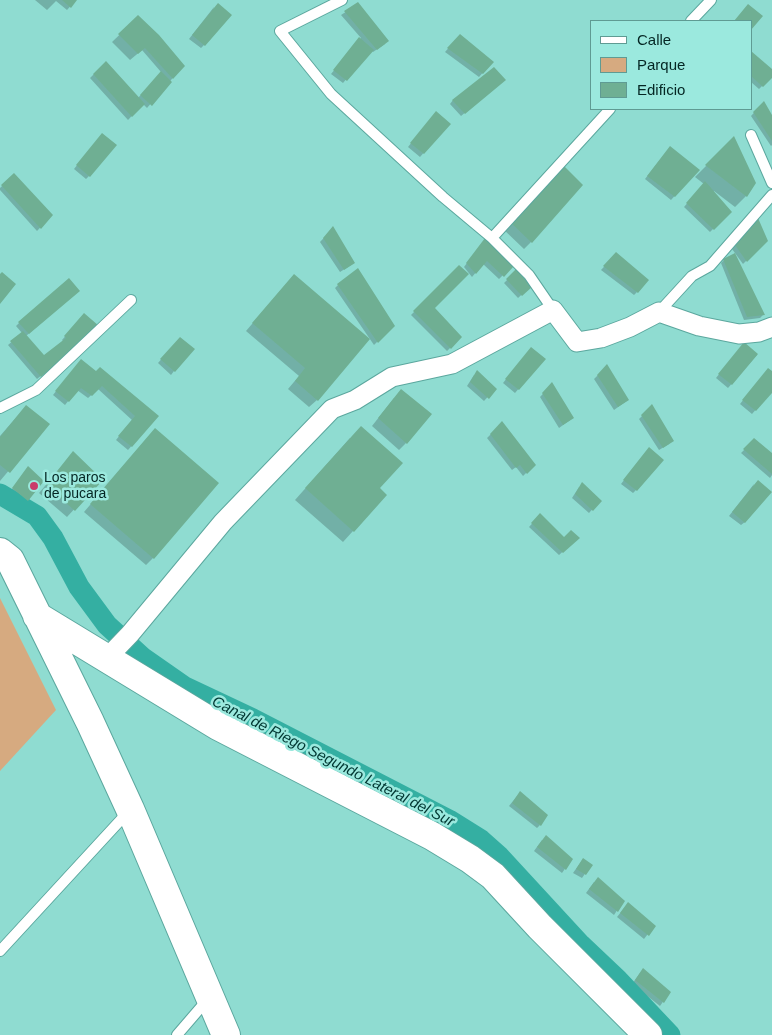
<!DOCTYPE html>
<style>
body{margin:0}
#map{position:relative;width:772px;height:1035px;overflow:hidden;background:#8fdcd1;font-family:Helvetica,sans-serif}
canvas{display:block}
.legend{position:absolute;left:590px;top:20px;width:162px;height:90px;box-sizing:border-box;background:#9be9de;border:1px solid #5f9b93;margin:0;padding:6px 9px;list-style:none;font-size:15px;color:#042623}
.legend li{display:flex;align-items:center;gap:10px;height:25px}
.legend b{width:25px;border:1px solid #5f9b93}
</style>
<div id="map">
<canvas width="772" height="1035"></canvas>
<ul class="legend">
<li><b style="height:6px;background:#fff"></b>Calle</li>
<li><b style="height:14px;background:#d6aa80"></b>Parque</li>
<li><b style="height:14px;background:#6faf93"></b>Edificio</li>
</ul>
</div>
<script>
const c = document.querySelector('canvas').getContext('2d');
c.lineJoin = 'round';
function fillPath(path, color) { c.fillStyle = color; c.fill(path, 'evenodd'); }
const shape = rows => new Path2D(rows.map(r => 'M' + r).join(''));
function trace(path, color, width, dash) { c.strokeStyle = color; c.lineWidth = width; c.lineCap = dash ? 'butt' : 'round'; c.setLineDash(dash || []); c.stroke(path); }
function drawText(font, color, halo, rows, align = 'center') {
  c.font = font + ' Helvetica,sans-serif'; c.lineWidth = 5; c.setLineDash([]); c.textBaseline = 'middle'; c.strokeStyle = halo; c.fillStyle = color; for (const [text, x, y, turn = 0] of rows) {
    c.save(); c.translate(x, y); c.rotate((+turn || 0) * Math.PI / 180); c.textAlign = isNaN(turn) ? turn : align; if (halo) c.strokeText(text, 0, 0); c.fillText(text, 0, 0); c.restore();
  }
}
fillPath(shape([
 [0,598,56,710,0,771]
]), '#d6aa80');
fillPath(shape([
 [35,0,76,0,67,10,56,1,47,10],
 [358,4,385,44,373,52,371,50,343,83,331,74,361,38,341,15],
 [214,7,204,45,201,48,189,39],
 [138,17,183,66,147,108,143,104,128,120,90,78,105,63,138,98,161,72,142,50,130,60,112,42],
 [460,35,492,62,479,77,445,52],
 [751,53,772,71,772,76,759,89,751,82],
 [501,83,461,116,450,104,453,100],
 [763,103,772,117,772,145,771,146,751,116],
 [433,116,449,124,420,157,408,147],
 [99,138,89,176,86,179,74,169],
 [733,139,755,183,746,196,735,207,714,191,713,192,730,212,710,232,684,207,704,184,695,177],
 [667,151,698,170,671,200,645,179],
 [562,166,531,242,524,249,502,228],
 [14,174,52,215,37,231,0,190,0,188],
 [755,223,767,240,743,264,732,249],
 [333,228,354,263,340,272,320,242],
 [482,243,512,266,499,279,483,264,472,277,464,267],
 [616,254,637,292,634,295,601,270],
 [724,260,763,315,760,318,744,320,721,263],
 [459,267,433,308,461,337,447,351,411,315],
 [516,271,530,287,518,298,504,283],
 [287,283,317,400,309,407,288,389,299,376,246,331],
 [338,285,393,326,374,345,335,288],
 [75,294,26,336,44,357,63,341,62,340,84,315,73,350,37,379,8,345,22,333,16,326,19,323],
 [180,338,174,371,171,375,158,363],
 [741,347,757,355,728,388,716,378],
 [528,352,544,359,515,393,503,383],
 [78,364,157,417,128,450,116,440,132,420,98,389,88,398,77,390,65,405,53,395],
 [607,366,628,400,614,410,594,379],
 [765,373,772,373,772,391,752,414,740,404],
 [474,375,495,389,484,401,467,386],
 [552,384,573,418,559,428,540,397],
 [394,398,406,443,399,450,372,426],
 [26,406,48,424,0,481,0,436],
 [652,406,669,444,659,450,639,419],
 [502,423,534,465,523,476,516,467,512,470,487,438],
 [148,437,153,558,146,565,84,512],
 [350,438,379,489,353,531,343,542,295,500],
 [754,440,772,455,772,475,770,478,741,453],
 [646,452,636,490,633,493,621,484],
 [73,453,101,480,67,517,39,493],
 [25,471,27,500,24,503,10,492],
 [754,484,745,522,741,525,729,516],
 [579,487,600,501,589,513,572,498],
 [540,515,564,539,578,538,559,555,529,527],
 [517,796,540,825,537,828,509,806],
 [542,840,571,860,562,873,534,851],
 [583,859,591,865,582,878,573,873],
 [594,882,623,901,614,915,586,893],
 [625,907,654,926,644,939,617,917],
 [640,973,669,993,660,1006,632,984]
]), '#0003');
trace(shape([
 [0,494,37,516,53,538,79,587,107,625,142,657,185,687,253,719,449,820,481,840,499,856,581,945,618,980,670,1035]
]), '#34afa2', 21);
fillPath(shape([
 [62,0,77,0,71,8],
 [358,2,389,41,377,50,344,11],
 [218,3,232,15,205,46,192,35],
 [748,4,763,16,751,30,751,21,734,21],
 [138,15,159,35,185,66,173,79,145,48,138,54,118,34],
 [460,34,494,62,483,74,447,48],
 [359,37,374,50,347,81,333,70],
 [751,51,772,69,772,78,763,87,751,76],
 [106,61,145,104,132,117,93,74],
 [494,67,506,80,465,114,452,100],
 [161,71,172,82,152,106,140,95],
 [764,101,772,115,772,141,753,112],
 [436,111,451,124,424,154,410,143],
 [102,133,117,145,90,177,76,165],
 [734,136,756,183,747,197,705,165],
 [670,146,700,170,675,197,647,176],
 [562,164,583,185,532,243,508,220],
 [14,173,53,215,41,229,1,185],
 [705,181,732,212,714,230,686,203],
 [758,218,768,241,747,262,735,245],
 [333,226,355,263,344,270,323,238],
 [485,238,514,266,504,277,487,261,476,274,466,263],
 [616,252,649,280,638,293,603,266],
 [735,253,765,315,747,317,723,259],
 [459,265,469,274,435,308,462,337,451,349,413,311],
 [358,268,395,326,378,343,337,284],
 [516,269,532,287,522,296,506,279],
 [2,272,16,284,0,304,0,274],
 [294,274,370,339,318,401,295,381,305,368,252,323],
 [69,278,80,291,29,334,18,322],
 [84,313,99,326,77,347,41,377,10,341,23,331,44,355,66,338,64,336],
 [180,337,195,349,175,372,160,359],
 [744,342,758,354,732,385,718,374],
 [531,347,546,359,519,390,505,379],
 [81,359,96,371,100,367,159,416,132,447,118,436,135,416,102,386,92,396,81,388,69,402,55,391],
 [607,364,629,400,618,407,597,375],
 [768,368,772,371,772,393,756,411,742,400],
 [477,370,497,389,489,399,470,382],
 [552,382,574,418,563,425,542,393],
 [401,389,432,414,407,444,378,418],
 [652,404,674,441,663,448,641,415],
 [26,405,50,424,10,473,0,465,0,437],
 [502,421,536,465,527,474,520,465,516,468,490,434],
 [361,426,403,463,380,488,387,495,354,532,305,488],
 [155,428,219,483,154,559,90,504],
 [754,438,772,453,772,474,743,449],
 [649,447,664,460,637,491,623,480],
 [73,451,103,480,75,511,46,485],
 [28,466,44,481,28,501,12,488],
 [758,480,772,492,745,523,732,512],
 [582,482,602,501,593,511,575,494],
 [540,513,564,537,571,530,580,538,563,553,531,523],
 [520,791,548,815,541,826,512,803],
 [546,835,573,859,566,870,537,847],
 [583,858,593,865,586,875,576,869],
 [598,877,625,901,618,912,589,889],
 [628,902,656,926,649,936,620,913],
 [643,968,671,992,664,1003,635,980]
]), '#6faf93');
const lane = shape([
 [342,0,280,31,331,94,443,197,492,238,529,275,553,310],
 [691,21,711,0],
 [751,135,772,183],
 [492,238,610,109],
 [659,312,692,276,710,266,772,195],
 [0,408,36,390,131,300],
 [0,951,128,812],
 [177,1035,208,999]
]);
const street = shape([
 [107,658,130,634,223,522,332,409,355,400,392,377,452,364,553,310,577,342,601,338,630,327,659,312,699,326,739,334,759,332,772,327]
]);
const secondary = shape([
 [0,552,10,560,90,722,130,809,226,1035],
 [37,616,218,726,432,836,470,859,493,876,540,927,648,1035]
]);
trace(lane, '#5ba79e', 12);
trace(street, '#5ba79e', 21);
trace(secondary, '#5ba79e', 30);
trace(lane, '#fff', 10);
trace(street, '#fff', 19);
trace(secondary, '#fff', 28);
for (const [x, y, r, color] of [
 [34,486,5,"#c93c6a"]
]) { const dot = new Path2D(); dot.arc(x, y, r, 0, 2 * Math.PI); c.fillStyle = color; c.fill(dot); trace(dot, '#9be9de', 2); }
drawText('14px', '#042623', '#9be9de', [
 ["Los paros",44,478],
 ["de pucara",44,494]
], 'left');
drawText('italic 15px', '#003732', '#9be9de', [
 ["Canal de Riego Segundo Lateral del Sur",333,762,27]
]);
</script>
